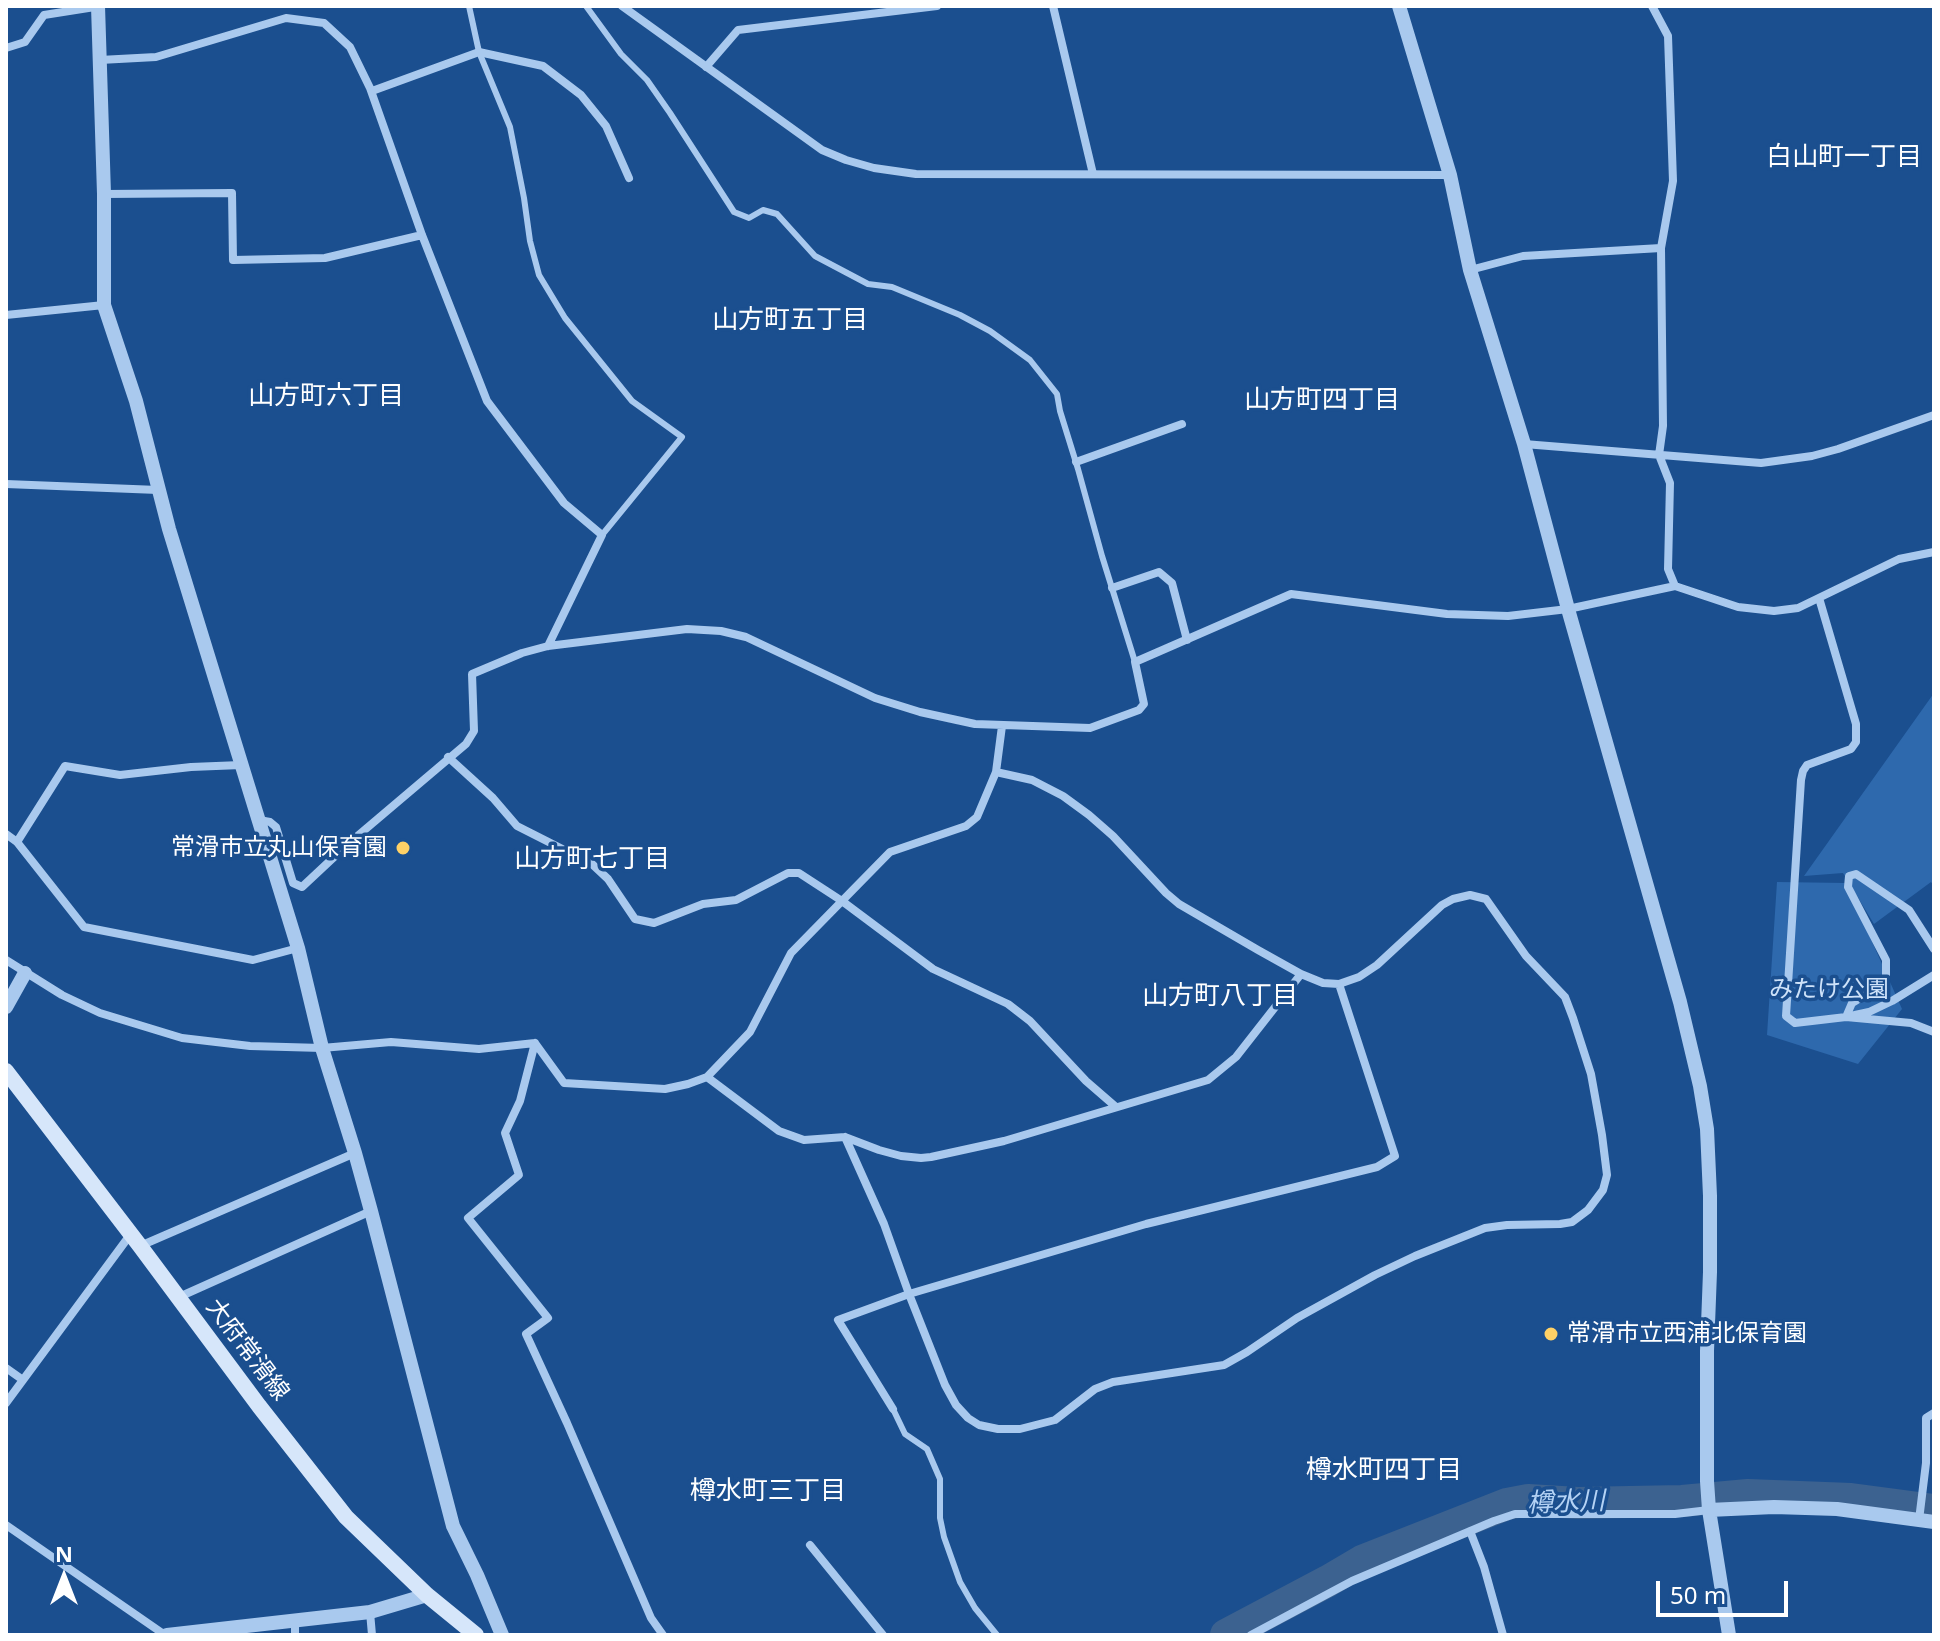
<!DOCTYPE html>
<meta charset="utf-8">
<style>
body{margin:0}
#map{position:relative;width:1940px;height:1641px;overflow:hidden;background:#1b4f8f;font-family:"Noto Sans",sans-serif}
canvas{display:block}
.frame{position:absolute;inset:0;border:8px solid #fff;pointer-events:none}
.north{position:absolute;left:24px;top:1537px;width:80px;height:80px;-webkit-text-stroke:6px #1b4f8f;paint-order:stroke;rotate:0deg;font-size:22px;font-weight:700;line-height:32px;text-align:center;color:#fff}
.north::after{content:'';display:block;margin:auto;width:28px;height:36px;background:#fff;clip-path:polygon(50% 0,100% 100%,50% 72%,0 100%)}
.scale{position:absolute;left:1656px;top:1581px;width:132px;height:36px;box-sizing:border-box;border:4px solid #fff;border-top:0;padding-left:10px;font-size:24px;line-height:28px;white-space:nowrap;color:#fff;-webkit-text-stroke:6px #1b4f8f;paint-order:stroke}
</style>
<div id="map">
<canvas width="1940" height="1641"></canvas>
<div class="frame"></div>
<div class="north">N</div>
<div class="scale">50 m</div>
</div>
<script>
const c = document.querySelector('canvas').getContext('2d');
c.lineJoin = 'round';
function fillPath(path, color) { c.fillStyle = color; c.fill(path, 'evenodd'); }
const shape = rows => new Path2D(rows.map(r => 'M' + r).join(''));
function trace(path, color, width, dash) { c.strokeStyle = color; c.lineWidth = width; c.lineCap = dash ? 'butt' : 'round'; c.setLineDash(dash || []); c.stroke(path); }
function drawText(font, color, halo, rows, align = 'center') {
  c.font = font + ' "Noto Sans","Noto Sans JP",sans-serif'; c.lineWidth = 7; c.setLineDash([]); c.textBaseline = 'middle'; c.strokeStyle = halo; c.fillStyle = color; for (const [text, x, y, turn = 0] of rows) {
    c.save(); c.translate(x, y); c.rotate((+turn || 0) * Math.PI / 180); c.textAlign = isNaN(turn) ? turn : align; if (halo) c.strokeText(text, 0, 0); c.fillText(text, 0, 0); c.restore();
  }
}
fillPath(shape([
 [1934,693,1934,886,1931,882,1874,924,1843,873,1804,876],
 [1777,882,1846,883,1902,1009,1858,1064,1767,1035]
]), '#2e69ad');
trace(shape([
 [1226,1635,1328,1581,1362,1561,1507,1504,1528,1500,1578,1503,1682,1501,1748,1495,1851,1499,1934,1510]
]), '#3c6290', 32);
trace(shape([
 [469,6,479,52,510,127,524,198,530,241,539,275,565,318,632,401,682,437,602,535],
 [586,6,621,54,647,80,670,113,734,212,749,218,763,210,777,214,815,256,868,284,892,287,960,315,990,331,1030,360,1057,394,1060,411,1078,469,1102,556,1135,662],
 [893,1409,905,1434,927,1449,940,1479,940,1518,944,1537,960,1582,975,1608,997,1635]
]), '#a9c9ee', 6);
trace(shape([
 [622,6,822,150,846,160,874,168,916,174,1450,175],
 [1053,6,1093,174],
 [1652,6,1668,36,1673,181,1661,248,1663,426,1659,455,1670,483,1668,569,1675,586],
 [6,48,25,42,44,15,101,6],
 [100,60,156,57,286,18,324,23,350,47,370,88,422,235,487,401,564,503,602,535,548,646],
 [706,67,738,30,937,6],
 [372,91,479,52,543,66,581,95,606,126,629,178],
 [104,194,232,193,233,260,325,258,422,235],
 [1470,270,1523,256,1661,248],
 [6,315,104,305],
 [1524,444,1761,463,1812,456,1838,449,1934,415],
 [1076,462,1182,424],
 [6,484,158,490],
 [1112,588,1159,572,1172,583,1187,640],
 [1819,598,1856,724,1856,742,1851,749,1807,765,1803,771,1801,780,1786,1016,1795,1023,1846,1017,1911,1023,1934,1032],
 [448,757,493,798,517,826,592,864,608,879,635,919,654,923,703,904,736,900,788,873,799,873,842,901,933,969,1008,1004,1030,1021,1086,1081,1116,1107],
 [259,820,270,822,276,827,293,883,302,887,348,844,466,744,474,731,472,674,522,653,548,646,687,629,721,631,746,637,875,698,920,712,975,724,1090,728,1139,710,1144,704,1135,662,1291,594,1447,614,1508,616,1568,609,1675,586,1738,607,1774,611,1798,608,1899,559,1934,552],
 [6,834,17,842,84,927,253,960,298,948],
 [17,842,65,766,120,775,191,767,241,765],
 [6,960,62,995,100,1013,182,1038,250,1046,322,1048,391,1042,479,1049,535,1043],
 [1855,1015,1869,1012,1892,1001,1934,975],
 [1846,1017,1852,1003,1886,982,1886,960,1848,887,1849,876,1856,874,1909,910,1934,949],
 [535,1043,520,1101,505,1133,519,1175,468,1218,548,1318,526,1334,567,1423,651,1618,663,1635],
 [535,1043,564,1083,665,1089,688,1084,707,1077,750,1032,791,953,890,852,966,826,977,817,996,772,1002,726],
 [707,1077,779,1131,804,1140,845,1137,879,1150,901,1156,921,1158,931,1157,1004,1141,1208,1080,1236,1057,1301,974],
 [845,1137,884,1224,909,1294,945,1385,956,1405,968,1418,979,1425,998,1429,1020,1429,1055,1420,1095,1389,1113,1382,1224,1365,1247,1352,1297,1318,1375,1275,1415,1256,1485,1228,1507,1225,1560,1224,1572,1222,1588,1210,1603,1190,1607,1175,1602,1135,1591,1074,1573,1018,1565,997,1526,956,1486,899,1470,895,1453,899,1442,905,1377,965,1359,977,1339,984,1323,983,1301,974,1258,950,1179,904,1166,893,1113,836,1089,815,1063,796,1032,780,996,772],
 [140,1246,355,1153],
 [179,1297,371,1211],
 [6,1368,23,1380],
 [6,1403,130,1235],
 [893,1409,838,1320,909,1294,1146,1224,1377,1167,1395,1156,1339,984],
 [1919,1520,1926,1463,1926,1418,1934,1413],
 [6,1525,165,1635],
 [1470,1531,1484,1567,1503,1635],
 [810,1545,883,1635],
 [370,1612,372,1635],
 [295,1620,295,1635],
 [1251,1635,1352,1581,1494,1521,1515,1514,1675,1514,1709,1510]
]), '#a9c9ee', 8);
trace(shape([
 [98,6,104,194,104,305,136,401,169,529,298,948,322,1048,355,1153,371,1211,453,1526,477,1575,502,1635],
 [1399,6,1450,175,1470,270,1524,444,1568,609,1680,1002,1700,1086,1707,1129,1710,1196,1710,1272,1707,1351,1707,1481,1709,1510,1729,1635],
 [6,1007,25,973],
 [1709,1510,1774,1507,1837,1509,1934,1522],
 [167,1635,370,1612,427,1595]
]), '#a9c9ee', 14);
trace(shape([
 [6,1071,140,1246,259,1406,346,1517,427,1595,476,1635]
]), '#d6e6fa', 16);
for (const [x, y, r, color] of [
 [403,848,8,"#ffd166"],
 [1551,1334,8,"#ffd166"]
]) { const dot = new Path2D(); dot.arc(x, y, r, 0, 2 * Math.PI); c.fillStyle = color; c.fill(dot); trace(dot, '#1b4f8f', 3); }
drawText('24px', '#fff', '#1b4f8f', [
 ["常滑市立丸山保育園",387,848],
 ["常滑市立西浦北保育園",1567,1334,"left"]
], 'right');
drawText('24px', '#cfe3fa', '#1b4f8f', [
 ["みたけ公園",1829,990]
]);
drawText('24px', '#fff', '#1b4f8f', [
 ["大府常滑線",247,1350,53]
]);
drawText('26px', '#fff', '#1b4f8f', [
 ["白山町一丁目",1844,158],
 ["山方町五丁目",790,321],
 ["山方町六丁目",326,397],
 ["山方町四丁目",1322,401],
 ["山方町七丁目",592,860],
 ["山方町八丁目",1220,997],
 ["樽水町四丁目",1384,1471],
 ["樽水町三丁目",768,1492]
]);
drawText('italic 26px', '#b5d3f5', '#1b4f8f', [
 ["樽水川",1566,1503,-2]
]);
</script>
